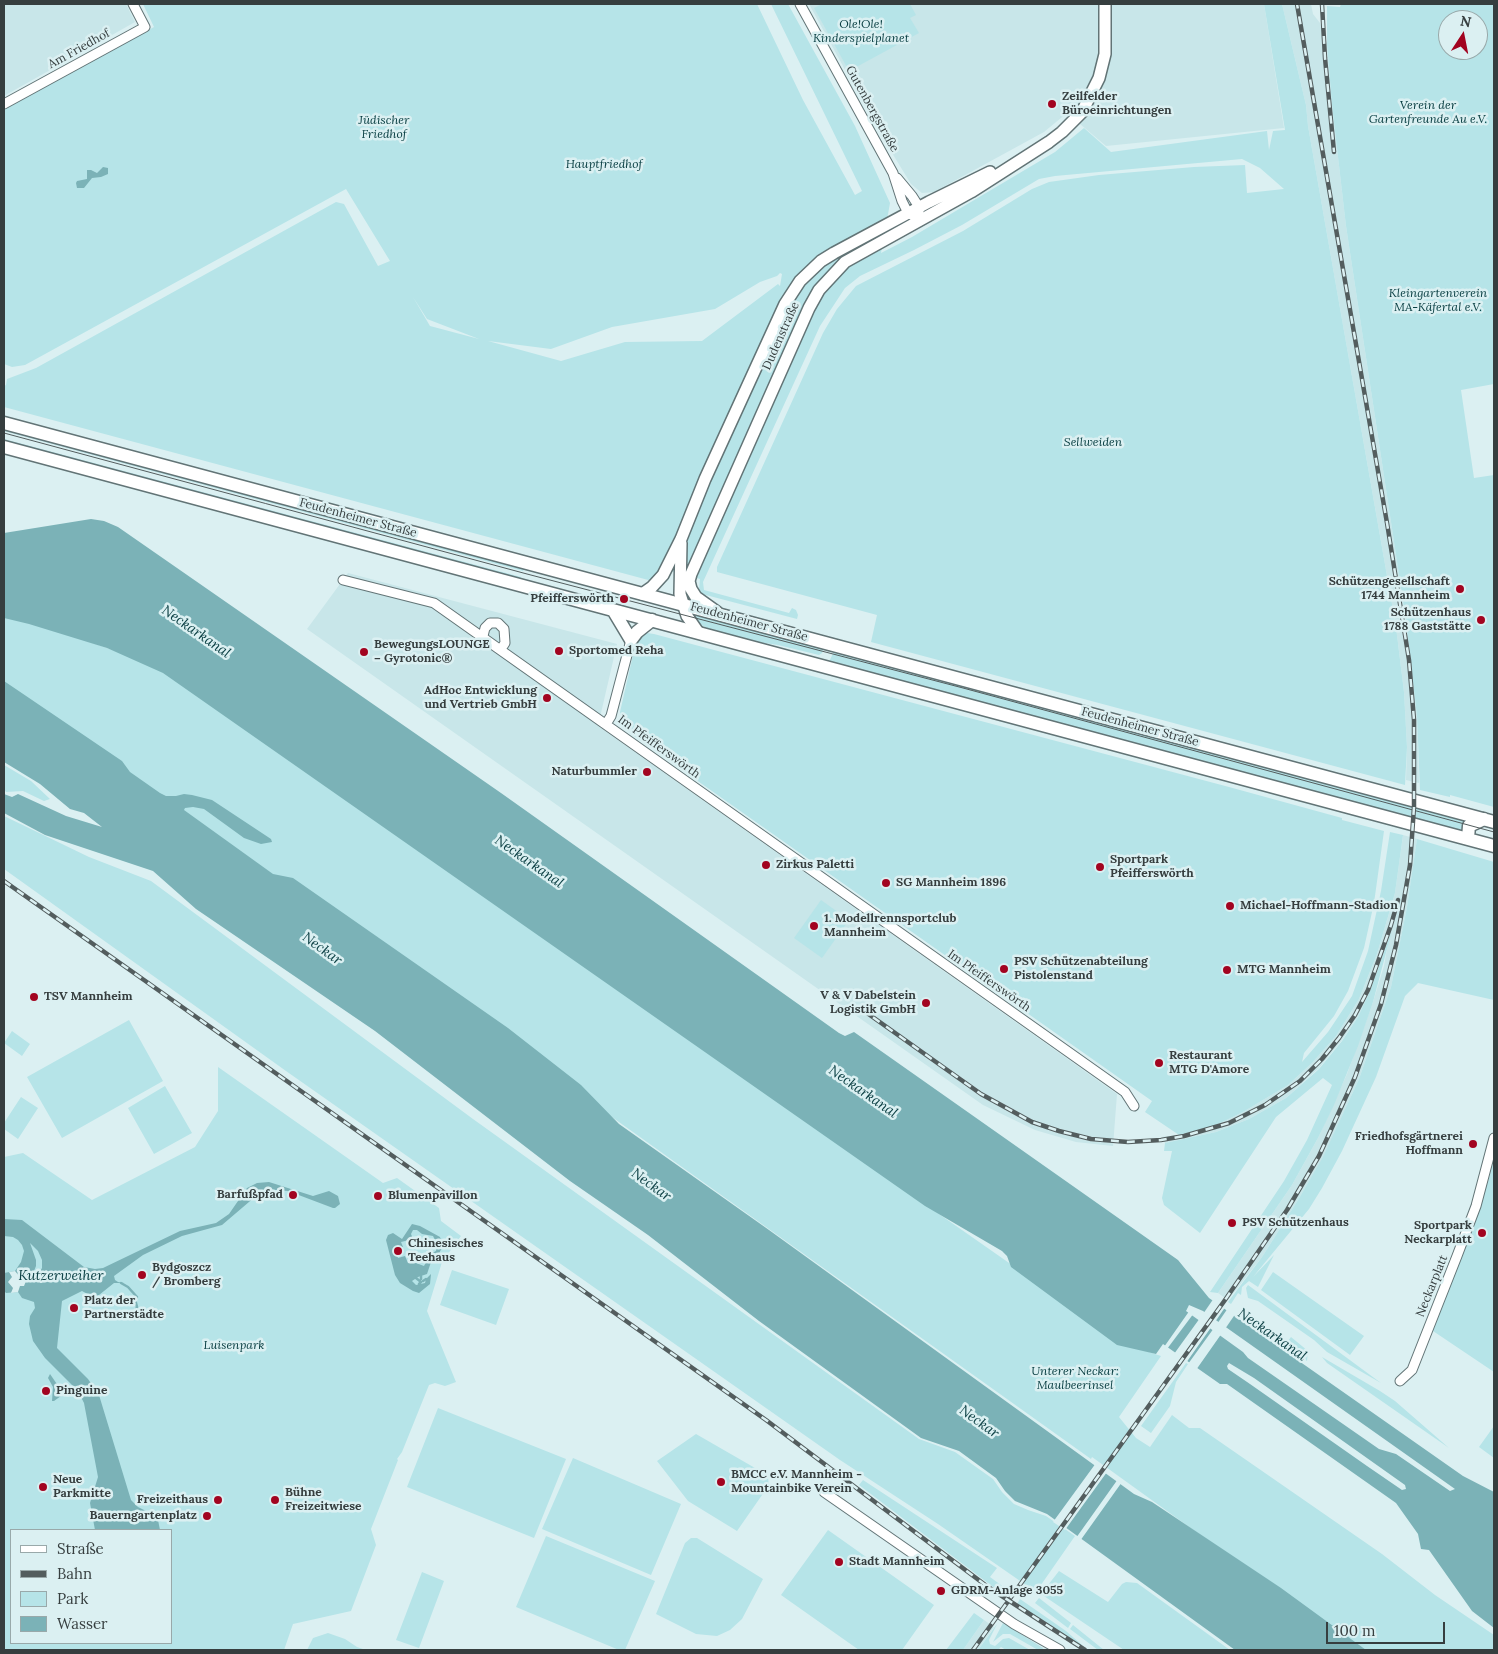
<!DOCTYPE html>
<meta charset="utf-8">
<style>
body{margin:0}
#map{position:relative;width:1498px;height:1654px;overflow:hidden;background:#dbf0f2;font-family:Lora,serif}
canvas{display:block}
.frame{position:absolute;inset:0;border:5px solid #363e3f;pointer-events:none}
.legend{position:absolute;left:10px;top:1529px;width:162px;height:115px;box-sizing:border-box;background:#dbf0f2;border:1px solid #99a9aa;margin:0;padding:6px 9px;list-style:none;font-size:15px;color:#363e3f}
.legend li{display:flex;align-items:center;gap:10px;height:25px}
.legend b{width:25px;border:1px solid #99a9aa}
.north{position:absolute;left:1438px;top:10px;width:50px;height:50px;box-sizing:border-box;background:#dbf0f2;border:1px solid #99a9aa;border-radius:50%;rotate:11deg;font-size:14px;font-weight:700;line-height:20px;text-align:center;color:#363e3f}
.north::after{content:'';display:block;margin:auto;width:18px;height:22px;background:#a20420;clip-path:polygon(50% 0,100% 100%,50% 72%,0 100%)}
.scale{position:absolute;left:1326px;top:1622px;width:119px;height:22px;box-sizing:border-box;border:2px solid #363e3f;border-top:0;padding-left:6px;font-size:15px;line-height:18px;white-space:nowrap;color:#363e3f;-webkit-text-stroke:4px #dbf0f2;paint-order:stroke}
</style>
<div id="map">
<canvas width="1498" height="1654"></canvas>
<div class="frame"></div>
<ul class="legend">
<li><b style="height:6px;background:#fff"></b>Straße</li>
<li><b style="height:6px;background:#535d5e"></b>Bahn</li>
<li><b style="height:14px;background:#b6e4e8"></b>Park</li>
<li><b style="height:14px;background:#7bb2b7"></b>Wasser</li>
</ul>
<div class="north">N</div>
<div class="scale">100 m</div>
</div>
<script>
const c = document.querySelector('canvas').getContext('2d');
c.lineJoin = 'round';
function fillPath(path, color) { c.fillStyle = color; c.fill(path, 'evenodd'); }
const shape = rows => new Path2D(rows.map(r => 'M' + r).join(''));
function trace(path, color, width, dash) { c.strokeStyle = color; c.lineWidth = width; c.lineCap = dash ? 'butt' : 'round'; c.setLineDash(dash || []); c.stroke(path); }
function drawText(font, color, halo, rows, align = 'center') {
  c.font = font + ' Lora,serif'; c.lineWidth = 5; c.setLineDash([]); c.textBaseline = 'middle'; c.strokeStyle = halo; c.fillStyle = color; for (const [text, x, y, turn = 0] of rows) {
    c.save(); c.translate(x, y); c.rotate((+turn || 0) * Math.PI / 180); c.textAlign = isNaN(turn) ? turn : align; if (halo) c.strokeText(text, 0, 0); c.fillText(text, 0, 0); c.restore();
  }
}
fillPath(shape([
 [4,4,126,4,135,22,4,96],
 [809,4,1264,4,1284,128,1106,146,1067,113,1044,132,934,192,922,193,911,184,878,130],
 [1282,4,1311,4,1313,14,1320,23,1327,44,1332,105,1346,226,1405,614,1417,716,1419,783,1406,780,1407,747,1404,692,1396,627,1308,126,1306,105],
 [348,573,617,644,598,726,1117,1094,1113,1146,1076,1142,1035,1130,983,1105,307,629],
 [1403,835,1417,839,1407,907,1391,987,1359,1079,1324,1157,1298,1200,1262,1257,1228,1300,1218,1293,1292,1185,1318,1138,1347,1074,1373,1002,1384,966,1389,938,1370,991,1358,1017,1342,1040,1319,1068,1286,1098,1249,1119,1216,1132,1165,1143,1162,1137,1179,1135,1214,1126,1243,1112,1288,1085,1312,1063,1336,1036,1359,999,1377,954,1395,893],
 [984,1620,994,1627,978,1650,963,1650]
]), '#c8e6e9');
fillPath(shape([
 [143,4,757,4,803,100,855,195,862,191,771,4,788,4,855,126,890,203,885,231,909,219,884,234,881,253,912,237,1055,152,1084,128,1111,152,1267,131,1269,150,1273,131,1285,130,1264,4,1282,4,1306,105,1308,126,1396,627,1404,692,1407,747,1405,785,871,642,877,615,717,572,717,567,823,333,837,309,856,286,963,231,1032,189,1049,182,1099,175,1194,167,1245,165,1247,193,1284,189,1260,168,1242,159,1055,176,1039,179,962,225,914,250,860,276,845,288,820,326,703,582,704,590,789,613,792,608,796,610,798,615,797,619,702,594,699,590,700,579,660,568,652,581,4,407,4,386,6,385,7,379,36,368,336,202,344,204,378,266,390,261,346,189,25,365,12,367,4,364,4,109,154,27],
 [780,273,782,274,780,286,778,284,702,341,625,342,561,361,488,341,551,349,612,327,715,309,760,282,777,276],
 [413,297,427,319,479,339,430,326],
 [822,4,910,4,916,15,910,18,919,33,849,71,814,8],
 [1341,4,1494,4,1494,384,1461,390,1474,478,1494,475,1494,807,1450,795,1450,797,1420,790,1417,716,1405,614,1346,226,1332,105,1327,44,1327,6,1340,7],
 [1448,20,1478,20,1478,50,1448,50],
 [4,428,526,567,523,571,4,431],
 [4,439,521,577,520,580,4,443],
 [690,612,821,646,823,650,822,653,819,655,778,645,751,641,717,632,703,626,694,619],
 [4,616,59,631,138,659,158,668,1125,1344,1161,1356,1119,1417,1136,1438,1150,1447,1172,1415,1189,1428,1200,1428,1382,1554,1435,1595,1494,1635,1494,1650,1360,1650,1092,1457,1091,1459,4,683],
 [647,633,654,634,1229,787,1342,818,1342,820,1384,831,1374,903,1364,948,1348,991,1334,1016,1304,1053,1302,1062,1328,1032,1352,996,1368,951,1381,891,1390,832,1403,835,1395,893,1377,954,1359,999,1336,1036,1312,1063,1288,1085,1243,1112,1214,1126,1179,1135,1145,1112,1152,1101,631,734,623,724,620,712,636,642,640,637],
 [835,649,1467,819,1463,831,1007,711,829,662],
 [4,765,31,781,50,799,44,801,23,791,6,792,4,789],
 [4,816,89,857,151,881,473,1119,919,1439,955,1452,993,1479,1002,1492,1014,1504,1028,1510,1046,1516,1075,1536,1036,1592,938,1524,840,1460,286,1071,4,869],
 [1417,839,1494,862,1494,1000,1418,983,1405,996,1376,1077,1342,1151,1322,1188,1309,1209,1253,1277,1274,1255,1258,1287,1249,1281,1242,1287,1241,1295,1238,1293,1231,1304,1228,1302,1262,1257,1298,1200,1323,1157,1359,1079,1391,987,1407,907],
 [821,900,849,920,822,958,794,938],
 [1392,930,1373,1002,1358,1046,1334,1105,1318,1138,1292,1185,1218,1293,1210,1292,1284,1181,1307,1140,1332,1085,1323,1078,1276,1117,1200,1233,1164,1205,1162,1198,1172,1151,1164,1151,1165,1143,1216,1132,1249,1119,1286,1098,1319,1069,1342,1041,1358,1017,1370,991],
 [129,1020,163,1081,62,1138,27,1077],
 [12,1031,30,1044,22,1056,4,1043],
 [218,1067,383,1183,397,1178,439,1208,441,1221,461,1236,442,1262,427,1311,456,1382,445,1386,435,1383,429,1385,402,1452,397,1459,398,1460,371,1529,376,1545,351,1611,293,1624,284,1650,4,1650,4,1157,23,1153,92,1200,195,1147,218,1111],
 [11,1530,171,1530,171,1643,11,1643],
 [165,1086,192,1133,154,1154,128,1108],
 [21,1097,38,1108,18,1139,4,1129,4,1123],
 [1494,1160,1494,1372,1433,1331,1488,1182],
 [452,1270,509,1289,496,1325,440,1305],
 [1273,1272,1364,1336,1350,1355,1261,1290],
 [1248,1285,1381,1383,1327,1352,1314,1340,1258,1301,1248,1298,1246,1288],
 [1291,1337,1308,1351,1307,1361,1285,1345],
 [1322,1357,1380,1391,1395,1401,1449,1448,1327,1363],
 [1186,1363,1188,1364,1176,1382,1170,1406,1151,1433,1141,1426],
 [438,1408,566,1459,534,1538,407,1487],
 [1494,1426,1494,1458,1479,1447],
 [696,1434,762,1472,768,1478,769,1485,737,1531,688,1501,657,1461],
 [573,1458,681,1504,651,1575,542,1529],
 [863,1480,997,1568,990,1577,1005,1588,1001,1593,859,1485],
 [828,1530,934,1605,902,1650,859,1650,781,1595],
 [546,1536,655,1581,625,1650,619,1650,516,1607],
 [691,1538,697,1538,763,1579,742,1619,730,1630,717,1636,696,1634,656,1614,685,1543],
 [1059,1571,1108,1602,1122,1584,1126,1582,1137,1583,1230,1650,1124,1650,1041,1594],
 [422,1572,444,1581,419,1648,396,1640],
 [1039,1598,1071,1623,1068,1628,1035,1603],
 [1020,1599,1066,1631,1082,1645,1082,1647,1017,1604],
 [974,1613,984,1620,963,1650,946,1650],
 [1003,1623,1043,1648,1042,1650,1038,1650,1010,1634,1003,1634,993,1642],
 [997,1624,989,1640,990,1644,995,1646,1003,1639,1009,1638,1030,1650,1006,1650,1001,1647,998,1650,978,1650],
 [1073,1625,1104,1650,1098,1650,1070,1629],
 [328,1633,345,1639,357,1647,366,1650,307,1650,313,1638]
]), '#b6e4e8');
fillPath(shape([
 [103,167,108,168,108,174,101,177,92,178,84,188,77,188,76,183,77,181,87,179,87,170,91,170,97,173],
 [91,519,104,521,118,527,501,793,839,1033,845,1036,854,1032,1178,1260,1209,1298,1463,1476,1494,1492,1494,1628,1472,1611,1429,1550,1421,1549,1418,1534,1396,1503,1227,1384,1220,1384,1163,1344,1156,1354,1117,1345,1011,1267,1007,1256,1002,1251,925,1206,163,673,107,648,29,624,4,618,4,533],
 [1189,1305,1203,1311,1455,1489,1450,1491,1396,1454,1379,1449,1248,1358,1243,1352,1186,1311],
 [1229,1363,1254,1378,1405,1485,1406,1489,1402,1490,1367,1466,1250,1384,1228,1369,1227,1366],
 [4,681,122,761,130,772,160,793,166,796,176,796,184,794,192,795,212,800,271,839,272,842,261,844,244,838,204,809,193,807,185,808,184,810,273,874,293,878,508,1028,581,1085,619,1124,769,1230,1090,1462,1134,1494,1152,1502,1281,1588,1366,1650,1235,1650,1047,1514,1015,1501,1005,1491,996,1478,959,1451,921,1438,759,1321,648,1235,570,1181,375,1031,196,909,153,871,45,835,4,813,4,794,12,797,18,794,66,816,102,827,84,813,70,809,40,784,4,762],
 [269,1182,313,1196,329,1191,338,1196,340,1204,335,1208,333,1208,288,1191,265,1189,256,1196,222,1225,182,1236,143,1255,114,1276,115,1280,118,1282,124,1283,114,1283,99,1295,93,1297,82,1291,62,1301,57,1348,88,1379,99,1395,131,1500,138,1507,154,1515,158,1520,160,1530,95,1530,90,1503,98,1477,84,1403,78,1391,45,1358,33,1341,29,1324,30,1316,35,1308,34,1302,22,1298,18,1292,6,1293,4,1291,4,1273,15,1271,21,1262,24,1251,22,1245,18,1240,13,1237,4,1236,4,1219,22,1220,84,1267,95,1269,103,1268,180,1231,216,1223,229,1214,247,1188,257,1183],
 [30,1243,38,1251,42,1260,42,1268,38,1275,33,1278,32,1276,36,1266,36,1260],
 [412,1224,420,1226,440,1237,443,1246,437,1257,431,1262,427,1274,418,1277,412,1281,416,1285,425,1283,426,1279,431,1274,430,1284,419,1293,413,1291,400,1283,395,1275,386,1240,388,1235,393,1233,402,1239],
 [413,1230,417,1230,422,1234,433,1236,437,1244,436,1251,430,1254,424,1266,416,1263,408,1263,405,1256,398,1258,395,1250,403,1247,401,1242,413,1239,411,1234],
 [50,1374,61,1390,61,1396,54,1401,52,1401,53,1387,48,1378]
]), '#7bb2b7');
fillPath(shape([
 [15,1271,19,1276,23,1276,26,1281,24,1286,20,1286,18,1292,11,1293,13,1288,8,1282,12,1277,9,1272],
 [1214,1298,1226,1306,1215,1322,1203,1314],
 [1228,1308,1236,1313,1225,1329,1217,1324],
 [1190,1310,1194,1313,1167,1349,1164,1347],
 [1200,1318,1212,1326,1186,1363,1174,1354],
 [1214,1328,1222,1333,1196,1370,1188,1364],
 [1096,1463,1107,1472,1065,1530,1053,1522],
 [1118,1479,1122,1482,1080,1541,1076,1538]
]), '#dbf0f2');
trace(shape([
 [416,1278,421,1282,419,1284],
 [421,1279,421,1276],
 [423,1281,426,1279],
 [121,1283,128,1287,137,1297,135,1299,137,1307,135,1313]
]), '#7bb2b7', 2.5);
const minor = shape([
 [800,4,893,173,902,201,908,213,913,216],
 [4,104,145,27,133,4],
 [897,178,912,196,919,207,919,212],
 [343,580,434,603,1125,1092,1134,1106],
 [483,636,485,628,490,623,498,623,504,629,505,643,501,649],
 [606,724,611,716,631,640],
 [1400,1381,1412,1370,1457,1256,1476,1206,1494,1138],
 [824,1492,1014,1624,1060,1650]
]);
const tertiary = shape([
 [681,543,680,594,687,616,698,632],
 [642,594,652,587,663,575,681,539,705,479,785,304,800,281,821,261,834,253,929,202,990,172],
 [717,612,696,597,691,589,689,581,691,574,809,308,819,290,845,262,971,192,1049,142,1062,132,1082,112,1099,78,1105,54,1105,4]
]);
const secondary = shape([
 [4,423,1494,822],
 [4,447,1494,846],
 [613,610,631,640,637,632,652,620],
 [1468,838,1469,826,1484,819]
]);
trace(minor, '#627476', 11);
trace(tertiary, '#627476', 14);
trace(secondary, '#627476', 15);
trace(minor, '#fff', 9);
trace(tertiary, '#fff', 11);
trace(secondary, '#fff', 12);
trace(shape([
 [4,433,527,574,963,688,1494,832]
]), '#535d5e', 1);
const rail = shape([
 [1322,4,1325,58,1334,152],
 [4,881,766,1420,988,1587,1085,1650],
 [860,1008,981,1094,1032,1122,1059,1131,1091,1139,1128,1142,1161,1140,1184,1136,1229,1123,1265,1105,1300,1081,1322,1059,1339,1038,1355,1015,1368,990,1391,925,1398,900],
 [973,1650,1225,1300,1287,1210,1319,1156,1355,1077,1381,1004,1396,945,1410,865,1414,807,1414,720,1409,660,1387,523,1297,4]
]);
trace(rail, '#535d5e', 4.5);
trace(rail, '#dbf0f2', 2.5, [8]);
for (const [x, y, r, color] of [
 [1052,104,5,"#a20420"],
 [1460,589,5,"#a20420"],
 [624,599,5,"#a20420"],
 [1481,620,5,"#a20420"],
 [559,651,5,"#a20420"],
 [364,652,5,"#a20420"],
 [547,698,5,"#a20420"],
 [647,772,5,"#a20420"],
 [766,865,5,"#a20420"],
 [1100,867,5,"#a20420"],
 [886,883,5,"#a20420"],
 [1230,906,5,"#a20420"],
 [814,926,5,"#a20420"],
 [1004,969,5,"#a20420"],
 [1227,970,5,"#a20420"],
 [34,997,5,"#a20420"],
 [926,1003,5,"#a20420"],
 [1159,1063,5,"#a20420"],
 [1473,1144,5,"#a20420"],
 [293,1195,5,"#a20420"],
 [378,1196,5,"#a20420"],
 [1232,1223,5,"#a20420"],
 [1482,1233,5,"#a20420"],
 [398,1251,5,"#a20420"],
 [142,1275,5,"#a20420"],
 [74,1308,5,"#a20420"],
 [46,1391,5,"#a20420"],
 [721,1482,5,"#a20420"],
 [43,1487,5,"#a20420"],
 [218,1500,5,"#a20420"],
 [275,1500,5,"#a20420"],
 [207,1516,5,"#a20420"],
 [839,1562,5,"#a20420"],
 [941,1591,5,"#a20420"]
]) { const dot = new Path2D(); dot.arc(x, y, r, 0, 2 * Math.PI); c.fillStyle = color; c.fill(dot); trace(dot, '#dbf0f2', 2); }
drawText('italic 12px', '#0b4044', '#dbf0f2', [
 ["Ole!Ole!",861,25],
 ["Kinderspielplanet",861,39],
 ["Verein der",1428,106],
 ["Gartenfreunde Au e.V.",1428,120],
 ["Jüdischer",384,121],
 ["Friedhof",384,135],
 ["Hauptfriedhof",604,165],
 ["Kleingartenverein",1438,294],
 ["MA-Käfertal e.V.",1438,308],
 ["Sellweiden",1093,443],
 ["Luisenpark",234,1346],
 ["Unterer Neckar:",1075,1372],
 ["Maulbeerinsel",1075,1386]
]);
drawText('12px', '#363e3f', '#dbf0f2', [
 ["Am Friedhof",79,49,-29],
 ["Gutenbergstraße",872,109,61],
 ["Dudenstraße",781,336,-66],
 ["Feudenheimer Straße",358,518,15],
 ["Feudenheimer Straße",749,622,15],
 ["Feudenheimer Straße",1140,727,15],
 ["Im Pfeifferswörth",659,747,36],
 ["Im Pfeifferswörth",989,981,35],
 ["Neckarplatt",1432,1286,-68]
]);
drawText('bold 12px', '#363e3f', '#dbf0f2', [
 ["Zeilfelder",1062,97],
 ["Büroeinrichtungen",1062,111],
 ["Schützengesellschaft",1450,582,"right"],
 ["1744 Mannheim",1450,596,"right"],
 ["Pfeifferswörth",614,599,"right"],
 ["Schützenhaus",1471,613,"right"],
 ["1788 Gaststätte",1471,627,"right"],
 ["BewegungsLOUNGE",374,645],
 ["– Gyrotonic®",374,659],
 ["Sportomed Reha",569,651],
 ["AdHoc Entwicklung",537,691,"right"],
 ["und Vertrieb GmbH",537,705,"right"],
 ["Naturbummler",637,772,"right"],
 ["Sportpark",1110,860],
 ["Pfeifferswörth",1110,874],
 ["Zirkus Paletti",776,865],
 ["SG Mannheim 1896",896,883],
 ["Michael-Hoffmann-Stadion",1240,906],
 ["1. Modellrennsportclub",824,919],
 ["Mannheim",824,933],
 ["PSV Schützenabteilung",1014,962],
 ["Pistolenstand",1014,976],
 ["MTG Mannheim",1237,970],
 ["V & V Dabelstein",916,996,"right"],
 ["Logistik GmbH",916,1010,"right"],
 ["TSV Mannheim",44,997],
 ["Restaurant",1169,1056],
 ["MTG D'Amore",1169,1070],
 ["Friedhofsgärtnerei",1463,1137,"right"],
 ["Hoffmann",1463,1151,"right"],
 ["Barfußpfad",283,1195,"right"],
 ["Blumenpavillon",388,1196],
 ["PSV Schützenhaus",1242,1223],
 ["Sportpark",1472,1226,"right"],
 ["Neckarplatt",1472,1240,"right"],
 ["Chinesisches",408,1244],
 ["Teehaus",408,1258],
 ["Bydgoszcz",152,1268],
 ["/ Bromberg",152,1282],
 ["Platz der",84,1301],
 ["Partnerstädte",84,1315],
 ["Pinguine",56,1391],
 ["BMCC e.V. Mannheim -",731,1475],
 ["Mountainbike Verein",731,1489],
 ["Neue",53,1480],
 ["Parkmitte",53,1494],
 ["Bühne",285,1493],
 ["Freizeitwiese",285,1507],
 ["Freizeithaus",208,1500,"right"],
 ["Bauerngartenplatz",197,1516,"right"],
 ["Stadt Mannheim",849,1562],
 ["GDRM-Anlage 3055",951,1591]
], 'left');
drawText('italic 14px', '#0d4145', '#dbf0f2', [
 ["Neckarkanal",196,632,35],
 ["Neckarkanal",529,862,35],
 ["Neckar",322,949,36],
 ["Neckarkanal",863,1092,35],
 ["Neckar",651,1185,36],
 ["Kutzerweiher",61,1276],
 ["Neckarkanal",1272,1335,35],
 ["Neckar",979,1422,36]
]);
</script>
